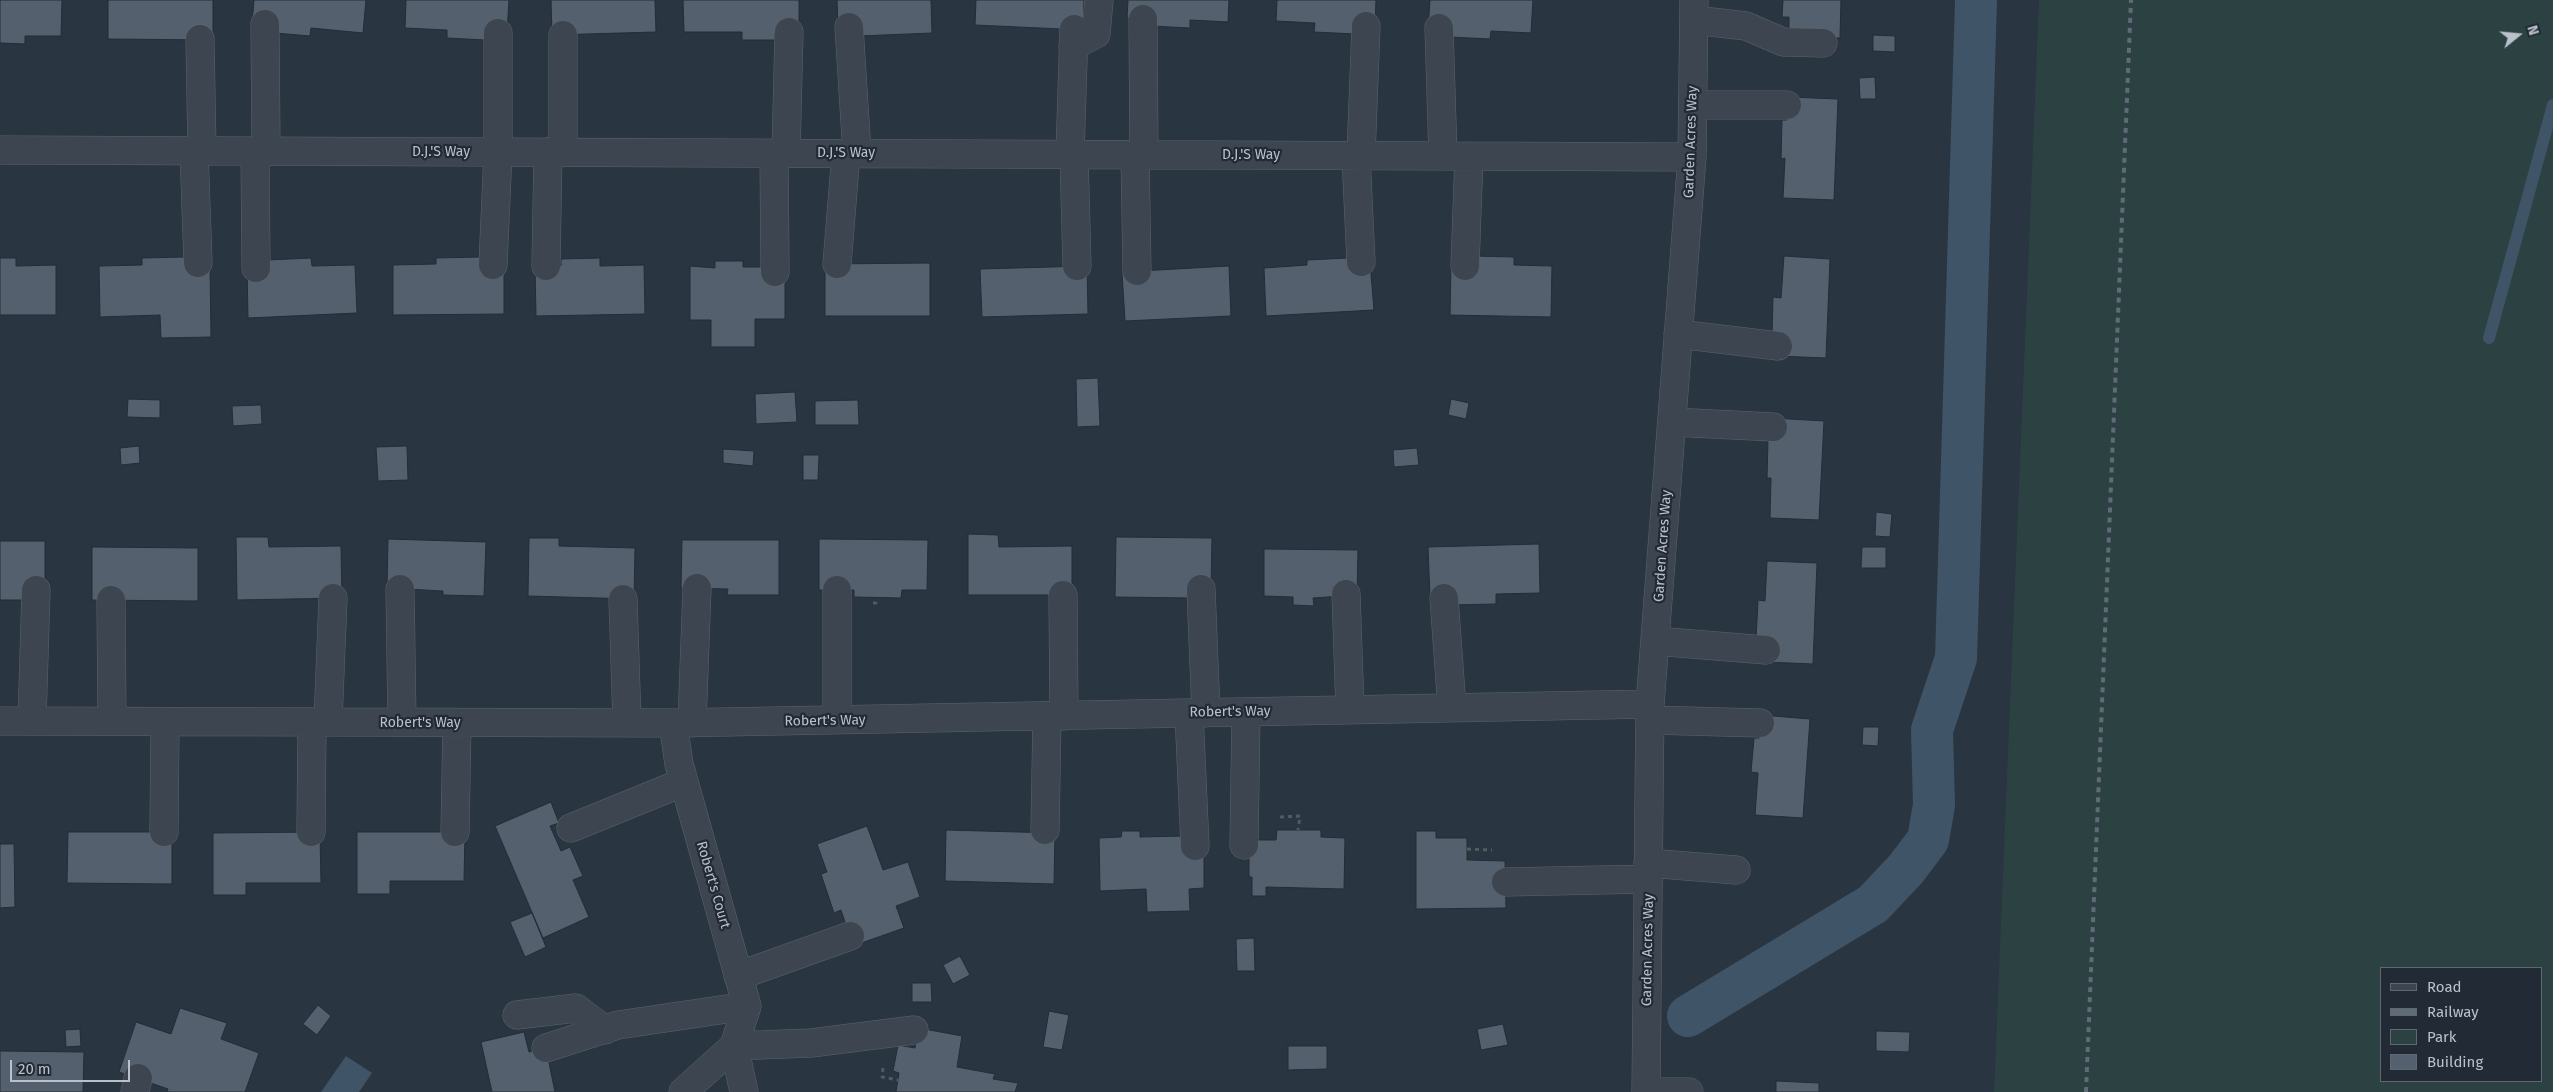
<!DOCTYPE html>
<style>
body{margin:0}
#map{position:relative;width:2553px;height:1092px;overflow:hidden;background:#293540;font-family:"Fira Sans",sans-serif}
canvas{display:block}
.legend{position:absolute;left:2380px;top:967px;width:162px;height:115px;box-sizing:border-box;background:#222b35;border:1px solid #5f6771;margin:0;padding:6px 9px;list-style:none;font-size:15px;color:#bac1ca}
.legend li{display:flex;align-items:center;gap:10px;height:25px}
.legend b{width:25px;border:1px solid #5f6771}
.north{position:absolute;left:2493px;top:10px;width:50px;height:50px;-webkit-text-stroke:4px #222b35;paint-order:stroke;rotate:73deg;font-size:14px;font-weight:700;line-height:20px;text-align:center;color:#bac1ca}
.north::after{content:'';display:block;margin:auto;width:18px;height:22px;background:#bac1ca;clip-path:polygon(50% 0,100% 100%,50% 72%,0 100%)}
.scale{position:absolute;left:10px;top:1060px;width:120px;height:22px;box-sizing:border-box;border:2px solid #bac1ca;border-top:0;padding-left:6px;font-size:15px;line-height:18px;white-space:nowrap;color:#bac1ca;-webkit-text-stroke:4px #222b35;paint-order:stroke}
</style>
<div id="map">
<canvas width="2553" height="1092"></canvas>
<ul class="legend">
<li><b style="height:6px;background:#3d4650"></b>Road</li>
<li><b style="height:6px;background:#5f6b76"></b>Railway</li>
<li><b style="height:14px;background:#2c4242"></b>Park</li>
<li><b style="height:14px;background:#54606d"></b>Building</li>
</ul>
<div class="north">N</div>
<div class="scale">20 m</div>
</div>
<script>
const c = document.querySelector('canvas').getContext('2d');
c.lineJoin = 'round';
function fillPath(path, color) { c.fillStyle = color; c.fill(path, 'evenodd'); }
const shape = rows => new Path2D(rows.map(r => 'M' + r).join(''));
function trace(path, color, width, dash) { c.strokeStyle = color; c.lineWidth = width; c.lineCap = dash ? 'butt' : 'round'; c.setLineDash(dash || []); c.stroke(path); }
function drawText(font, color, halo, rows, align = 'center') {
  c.font = font + ' "Fira Sans",sans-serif'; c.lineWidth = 4.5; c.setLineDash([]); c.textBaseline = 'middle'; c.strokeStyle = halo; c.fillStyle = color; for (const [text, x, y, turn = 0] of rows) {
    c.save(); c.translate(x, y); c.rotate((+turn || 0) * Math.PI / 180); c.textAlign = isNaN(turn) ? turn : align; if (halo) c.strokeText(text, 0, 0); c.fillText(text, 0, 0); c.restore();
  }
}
fillPath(shape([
 [2039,0,2553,0,2553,1092,1994,1092],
 [2382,968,2542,968,2542,1081,2382,1081]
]), '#2c4242');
fillPath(shape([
 [346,1056,372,1073,359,1092,321,1092]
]), '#405467');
trace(shape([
 [2489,338,2553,105]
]), '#405467', 12);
trace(shape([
 [1688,1016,1873,904,1906,869,1928,840,1934,805,1932,730,1956,658,1976,0]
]), '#405467', 42);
const building = shape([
 [0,0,62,0,61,36,25,36,25,44,0,43,0,0],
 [108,0,213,0,213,40,108,39,108,0],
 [254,0,366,0,363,33,311,28,310,36,275,33,252,23,254,0],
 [406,0,509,0,507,33,485,40,447,38,447,30,405,28,406,0],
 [551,0,655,0,656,32,552,35,551,0],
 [683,0,799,0,799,32,775,33,775,40,742,40,742,32,684,32,683,0],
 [837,0,931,0,932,33,860,36,838,27,837,0],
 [976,0,1084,0,1083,30,975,25,976,0],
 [1128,0,1229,0,1228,22,1190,20,1190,28,1151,26,1152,19,1127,18,1128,0],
 [1277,0,1376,0,1375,26,1355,34,1314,32,1315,23,1276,21,1277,0],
 [1430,0,1533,0,1531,33,1491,31,1490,39,1449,37,1428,28,1430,0],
 [1783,0,1841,0,1840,38,1789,37,1789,17,1782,17,1783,0],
 [1873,35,1895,36,1895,52,1873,51,1873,35],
 [1875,77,1876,99,1860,99,1859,78,1875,77],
 [1788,97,1838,99,1834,200,1783,198,1785,158,1781,159,1782,120,1787,120,1788,97],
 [1474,256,1514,257,1514,265,1552,266,1551,317,1450,315,1451,265,1474,266,1474,256],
 [1784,256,1830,259,1826,358,1777,356,1772,335,1773,297,1781,298,1784,256],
 [185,257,210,263,211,337,161,338,160,315,100,317,99,266,142,265,142,258,185,257],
 [480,257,504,265,504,314,393,315,393,265,436,264,436,258,480,257],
 [0,258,16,258,16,266,56,265,56,315,0,315,0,258],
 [311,258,312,266,355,265,357,313,248,318,247,268,268,260,311,258],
 [600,258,600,266,644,265,645,314,536,316,535,266,561,266,561,259,600,258],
 [1348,258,1370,262,1374,310,1266,316,1264,268,1307,265,1307,260,1348,258],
 [715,261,743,261,743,267,762,267,785,272,785,319,755,319,755,347,711,347,711,320,690,320,690,266,715,268,715,261],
 [930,263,930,316,825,316,825,264,930,263],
 [1087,266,1088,314,982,317,980,269,1087,266],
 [1229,266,1231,316,1125,321,1122,272,1229,266],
 [1098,378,1100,426,1077,427,1076,379,1098,378],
 [795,392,797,422,756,424,755,394,795,392],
 [128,399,160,400,160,418,127,417,128,399],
 [1451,399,1469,403,1466,419,1448,415,1451,399],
 [858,400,859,425,815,425,815,401,858,400],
 [261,405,262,424,233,426,232,406,261,405],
 [1773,418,1824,421,1819,520,1770,518,1771,478,1767,478,1768,440,1773,418],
 [139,446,140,463,121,465,120,448,139,446],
 [407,446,408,480,378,481,376,447,407,446],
 [1417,448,1419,465,1394,467,1393,450,1417,448],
 [723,449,754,451,753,466,723,463,723,449],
 [803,455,819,455,818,480,803,480,803,455],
 [1876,512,1892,514,1890,537,1875,536,1876,512],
 [968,534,998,535,999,547,1072,546,1072,595,968,595,968,534],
 [236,537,268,537,269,547,341,546,342,598,237,600,236,537],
 [1116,537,1212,538,1211,589,1191,598,1115,597,1116,537],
 [529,538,559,538,559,546,635,548,634,599,528,596,529,538],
 [388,539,486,542,484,596,443,595,443,591,387,588,388,539],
 [819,539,928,540,927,590,902,590,901,598,854,597,854,590,819,590,819,539],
 [682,540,779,540,779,595,727,595,728,589,681,588,682,540],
 [0,541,45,541,45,590,24,600,0,600,0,541],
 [1539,544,1540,593,1496,594,1496,604,1452,605,1451,598,1430,598,1428,547,1539,544],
 [92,547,198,548,198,601,92,600,92,547],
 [1862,547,1886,547,1886,568,1861,568,1862,547],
 [1264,549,1358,550,1357,595,1313,598,1314,606,1293,605,1293,597,1264,596,1264,549],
 [1767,561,1817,563,1813,664,1765,662,1756,640,1758,600,1765,601,1767,561],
 [1761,715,1810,719,1803,818,1755,815,1758,773,1751,772,1754,738,1759,738,1761,715],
 [1863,727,1879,727,1878,746,1862,745,1863,727],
 [551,802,559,823,550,826,561,851,570,847,583,876,573,880,589,917,543,938,495,826,551,802],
 [867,826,883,870,908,862,920,897,896,906,904,928,853,946,841,910,834,913,821,874,827,872,817,844,867,826],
 [946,830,1055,833,1054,884,945,881,946,830],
 [1277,830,1321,830,1321,837,1345,838,1344,889,1266,887,1266,896,1252,896,1252,877,1249,877,1249,840,1276,840,1277,830],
 [1122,831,1140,831,1140,837,1184,836,1204,845,1204,888,1189,889,1190,911,1147,912,1146,889,1100,891,1099,838,1121,837,1122,831],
 [1416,831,1436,831,1436,838,1467,838,1467,860,1505,861,1506,908,1416,909,1416,831],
 [68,832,172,832,172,884,67,883,68,832],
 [320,832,321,883,246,883,246,895,213,895,213,833,320,832],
 [357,832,465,832,464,881,390,881,390,894,357,894,357,832],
 [0,844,14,844,15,907,0,908,0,844],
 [532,913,546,947,525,957,510,922,532,913],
 [1254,938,1255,971,1237,971,1236,939,1254,938],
 [960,956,970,975,953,984,943,965,960,956],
 [912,983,931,983,932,1002,912,1002,912,983],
 [318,1005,331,1016,317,1035,303,1024,318,1005],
 [180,1008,227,1023,221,1039,259,1053,245,1092,167,1092,168,1089,119,1072,136,1022,171,1034,180,1008],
 [1049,1011,1069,1015,1062,1050,1043,1047,1049,1011],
 [1503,1024,1508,1045,1481,1050,1477,1029,1503,1024],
 [919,1028,962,1036,957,1067,995,1074,993,1079,1018,1083,1015,1092,896,1092,899,1073,893,1071,898,1045,915,1048,919,1028],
 [80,1029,81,1046,66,1047,65,1030,80,1029],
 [1876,1031,1910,1032,1909,1052,1876,1051,1876,1031],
 [524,1032,529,1052,546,1048,555,1092,492,1092,481,1042,524,1032],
 [1288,1046,1327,1046,1327,1069,1288,1070,1288,1046],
 [0,1051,84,1052,83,1092,0,1092,0,1051],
 [1776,1081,1819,1083,1819,1092,1776,1092,1776,1081]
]);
fillPath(building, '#54606d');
trace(building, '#242d37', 1);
const minor = shape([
 [1143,19,1144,155],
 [1694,20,1746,26,1783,42,1823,43],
 [265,24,266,151],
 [849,27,857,153],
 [1439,28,1443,156],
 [200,39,202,151],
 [1073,46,1096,34,1099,0],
 [1693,105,1787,105],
 [0,150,1692,157],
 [194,150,198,263],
 [255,151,256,268],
 [563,152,563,35],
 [774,153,775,272],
 [786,153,789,32],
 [1070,154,1074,29],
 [1074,155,1077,266],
 [1135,155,1137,271],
 [1356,156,1361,262],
 [1361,156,1366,26],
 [837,264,846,154],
 [493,265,498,152,498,33],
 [546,266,548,152],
 [1465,266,1469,156],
 [1678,334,1778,346],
 [1672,422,1773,427],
 [400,589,402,722],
 [1201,589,1206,713],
 [837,590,837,720],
 [1346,594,1350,710],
 [1063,595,1064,716],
 [1444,598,1452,708],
 [623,599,627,723],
 [111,600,112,721],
 [1655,641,1766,650],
 [1189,713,1195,846],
 [1650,720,1760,723],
 [0,721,673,723,1650,704],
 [32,721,36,590],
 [328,722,333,598],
 [673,723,679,764,747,1006,734,1046],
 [692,723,697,588],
 [571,828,684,782],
 [1045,830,1047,716],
 [164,832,165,722],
 [311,832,312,722],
 [455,832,457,723],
 [1244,845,1246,712],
 [1648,863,1736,870],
 [1506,882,1648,879],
 [738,976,850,936],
 [517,1015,576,1008,605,1030],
 [734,1046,744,1092],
 [546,1048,618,1025,747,1006],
 [135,1092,138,1078],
 [683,1092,734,1046,811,1043,914,1030],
 [1646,1092,1650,704,1692,157,1694,0],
 [1646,1092,1689,1092]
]);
trace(minor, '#5b646d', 29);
trace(shape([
 [873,603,876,603,877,598],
 [1280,817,1300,816,1298,830],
 [1467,849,1492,850],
 [883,1068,882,1077,898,1080]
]), '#4b5f60', 3, [4, 4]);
trace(minor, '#3d4650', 28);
trace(shape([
 [2086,1092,2131,0]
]), '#5f6b76', 4, [5, 5]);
drawText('14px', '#bac1ca', '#222b35', [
 ["Garden Acres Way",1691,142,-88],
 ["D.J.'S Way",441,152],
 ["D.J.'S Way",846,153],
 ["D.J.'S Way",1251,155],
 ["Garden Acres Way",1663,546,-86],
 ["Robert's Way",1230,712,-1],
 ["Robert's Way",825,721,-1],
 ["Robert's Way",420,723],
 ["Robert's Court",713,885,74],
 ["Garden Acres Way",1648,950,-89]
]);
</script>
